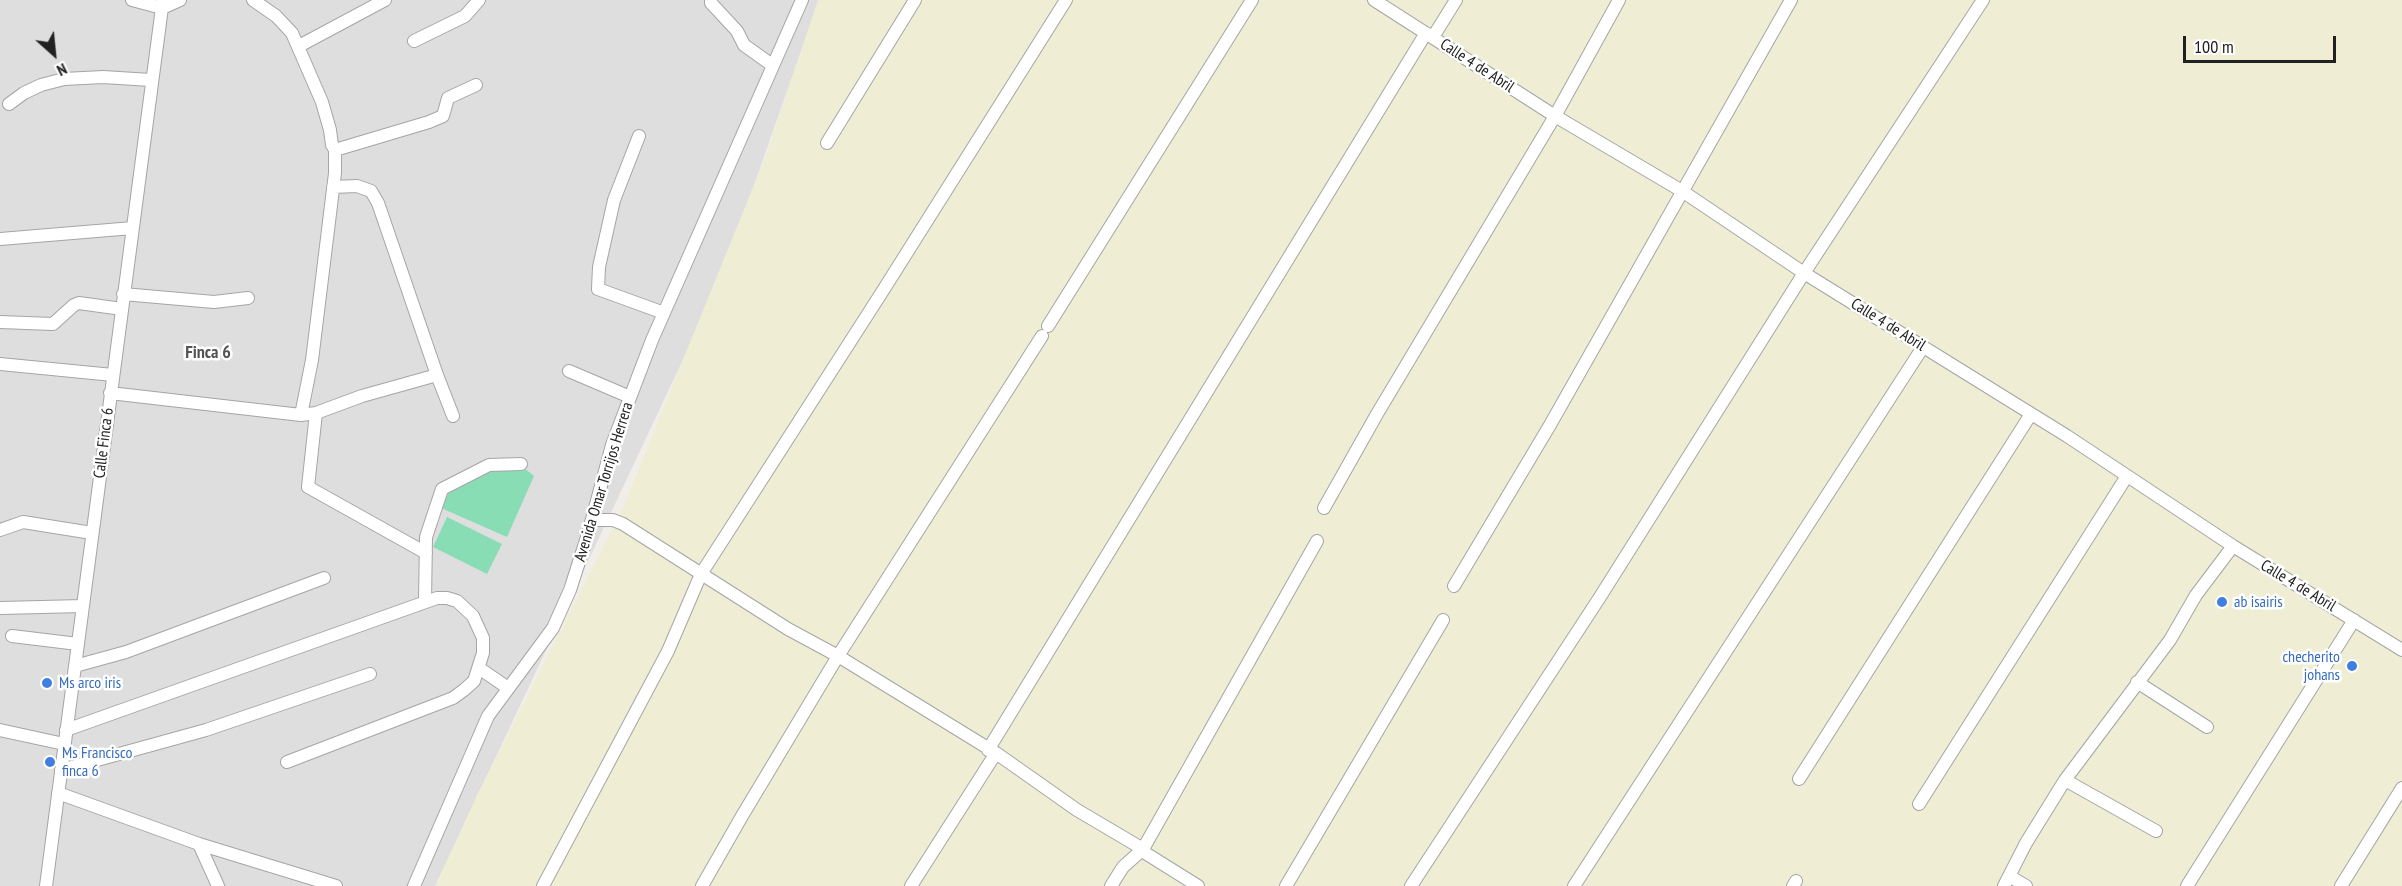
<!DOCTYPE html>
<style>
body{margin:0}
#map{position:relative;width:2402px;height:886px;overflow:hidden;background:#f1ede8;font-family:"PT Sans Narrow",sans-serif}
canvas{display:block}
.north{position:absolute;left:24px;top:24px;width:60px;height:60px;-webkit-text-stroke:4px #fff;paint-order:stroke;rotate:153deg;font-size:16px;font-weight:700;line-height:24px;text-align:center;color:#212121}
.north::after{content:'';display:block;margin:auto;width:21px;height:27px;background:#212121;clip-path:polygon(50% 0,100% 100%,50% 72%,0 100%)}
.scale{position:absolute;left:2183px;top:36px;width:153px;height:27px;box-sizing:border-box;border:3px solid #212121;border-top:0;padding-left:8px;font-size:18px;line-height:21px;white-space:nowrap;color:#212121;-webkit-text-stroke:4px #fff;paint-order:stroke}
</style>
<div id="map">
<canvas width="2402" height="886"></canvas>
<div class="north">N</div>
<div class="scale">100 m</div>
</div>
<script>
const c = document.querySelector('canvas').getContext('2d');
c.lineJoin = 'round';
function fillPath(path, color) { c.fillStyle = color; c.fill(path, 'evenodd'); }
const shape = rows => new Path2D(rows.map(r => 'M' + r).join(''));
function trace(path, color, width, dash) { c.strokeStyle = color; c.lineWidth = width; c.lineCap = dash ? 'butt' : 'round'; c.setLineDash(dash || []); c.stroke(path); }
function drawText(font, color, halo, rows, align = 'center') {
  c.font = font + ' "PT Sans Narrow",sans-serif'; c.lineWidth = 5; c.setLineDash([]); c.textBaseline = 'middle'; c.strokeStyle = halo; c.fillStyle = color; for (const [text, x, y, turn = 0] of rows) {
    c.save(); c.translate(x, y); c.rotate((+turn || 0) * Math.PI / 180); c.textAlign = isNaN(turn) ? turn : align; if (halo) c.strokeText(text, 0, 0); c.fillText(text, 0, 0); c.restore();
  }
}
fillPath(shape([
 [0,0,819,0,721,279,435,886,0,886]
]), '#dfdede');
fillPath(shape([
 [818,0,2402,0,2402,886,436,886,478,793,622,510,767,153]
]), '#efeed4');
fillPath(shape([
 [490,468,524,468,534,476,507,537,441,508,452,486],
 [447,517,502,544,487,574,433,547]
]), '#88ddb5');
const minor = shape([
 [132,0,162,8,180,0],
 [253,0,276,16,292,33,322,102,330,130,332,145,335,150,335,173,312,360,301,415],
 [711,0,711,3,737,31,744,45,772,65],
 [1374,0,1555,116,1682,191,1804,273,2067,436,2233,546,2402,650],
 [414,41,465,16,479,0],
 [299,46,385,0],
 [9,104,24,93,41,85,64,79,103,77,151,80],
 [639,136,614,200,599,267,598,289,664,313],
 [827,143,915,0],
 [335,150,429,122,443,116,448,98,476,85],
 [333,187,357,186,371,191,378,203,437,375,453,416],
 [0,239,133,228],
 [123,294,214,302,248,298],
 [0,322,53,324,74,305,79,303,122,309],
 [1048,326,1252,0],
 [0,364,113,375],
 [569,371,630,397],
 [110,393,301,415,316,413,362,396,437,375],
 [316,413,308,487,426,553],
 [1324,508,1377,414,1555,116,1619,0],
 [592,520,613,520,623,524,788,629,838,656,996,753,1077,810,1143,849,1142,851,1198,886],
 [0,530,23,522,92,533],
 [1454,586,1550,425,1791,0],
 [425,602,426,537,442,489,489,465,521,464],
 [0,608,83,606],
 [12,636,78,644],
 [75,666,126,652,324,578],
 [479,668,508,688],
 [2137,682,2207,727],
 [0,730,64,744],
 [66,730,437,598,447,598,457,601,473,616,483,638,483,653,474,681,464,690,453,698,287,762],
 [988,750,1426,33,1433,37,1456,0],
 [61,770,206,730,370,674],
 [1799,779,2031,414],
 [2065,780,2156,831],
 [58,793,199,844,336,886],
 [1919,804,2127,476],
 [199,844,218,886],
 [2009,876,2026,886],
 [46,886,163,0],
 [414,886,488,716,553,628,570,590,588,534,612,445,652,340,802,0],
 [543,886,668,651,701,574,884,289,1066,0],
 [702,886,742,816,838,656,1042,336],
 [911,886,996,753],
 [1111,886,1123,867,1143,849,1317,541],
 [1286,886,1443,620],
 [1411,886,1600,597,1804,273,1983,0],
 [1574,886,1923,347],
 [1793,886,1796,881],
 [2004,886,2026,843,2065,780,2170,640,2196,595,2233,546],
 [2187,886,2354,620],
 [2341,886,2402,788]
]);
trace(minor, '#a5a5a5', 14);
trace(minor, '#fff', 12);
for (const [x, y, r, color] of [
 [2222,602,6,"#3f7fe0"],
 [2352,666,6,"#3f7fe0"],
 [47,683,6,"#3f7fe0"],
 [50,762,6,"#3f7fe0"]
]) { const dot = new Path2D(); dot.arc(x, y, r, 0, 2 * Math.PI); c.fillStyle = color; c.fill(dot); trace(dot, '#fff', 2); }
drawText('16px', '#212121', '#fff', [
 ["Calle 4 de Abril",1477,66,33],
 ["Calle 4 de Abril",1888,325,32],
 ["Calle Finca 6",104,443,-83],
 ["Avenida Omar Torrijos Herrera",604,482,-73],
 ["Calle 4 de Abril",2298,586,31]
]);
drawText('16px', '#366cbe', '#fff', [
 ["ab isairis",2234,602],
 ["checherito",2340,657,"right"],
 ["johans",2340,675,"right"],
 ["Ms arco iris",59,683],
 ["Ms Francisco",62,753],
 ["finca 6",62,771]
], 'left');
drawText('bold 18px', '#545454', '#fff', [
 ["Finca 6",208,353]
]);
</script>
